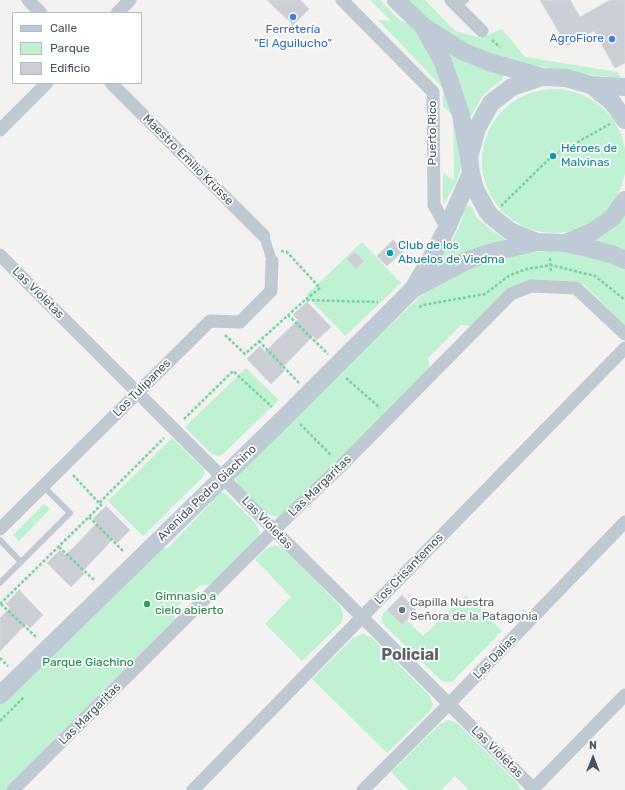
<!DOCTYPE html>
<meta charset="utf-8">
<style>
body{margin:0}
#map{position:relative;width:625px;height:790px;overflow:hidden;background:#f4f1f1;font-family:Rubik,sans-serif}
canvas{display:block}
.legend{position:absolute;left:12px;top:12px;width:130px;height:72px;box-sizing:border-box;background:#fff;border:1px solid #b6bbbf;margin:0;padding:5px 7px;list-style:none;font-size:12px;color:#485560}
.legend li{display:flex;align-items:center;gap:8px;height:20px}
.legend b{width:20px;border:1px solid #b6bbbf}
.north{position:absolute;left:573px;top:738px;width:40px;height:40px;-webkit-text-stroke:3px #fff;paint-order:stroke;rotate:0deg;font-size:11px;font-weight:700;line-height:16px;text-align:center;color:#485560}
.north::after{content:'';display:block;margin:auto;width:14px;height:18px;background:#485560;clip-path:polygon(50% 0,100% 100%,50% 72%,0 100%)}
</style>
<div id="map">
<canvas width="625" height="790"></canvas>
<ul class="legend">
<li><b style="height:5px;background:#becad5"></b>Calle</li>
<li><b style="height:11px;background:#bff2d2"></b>Parque</li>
<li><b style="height:11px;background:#cbced4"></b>Edificio</li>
</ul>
<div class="north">N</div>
</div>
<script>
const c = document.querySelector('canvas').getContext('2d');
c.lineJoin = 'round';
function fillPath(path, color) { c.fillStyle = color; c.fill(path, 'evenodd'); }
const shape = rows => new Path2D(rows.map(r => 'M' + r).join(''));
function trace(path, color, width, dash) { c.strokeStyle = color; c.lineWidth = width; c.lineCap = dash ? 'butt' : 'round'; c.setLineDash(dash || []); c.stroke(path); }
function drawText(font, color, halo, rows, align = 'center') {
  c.font = font + ' Rubik,sans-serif'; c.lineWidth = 3.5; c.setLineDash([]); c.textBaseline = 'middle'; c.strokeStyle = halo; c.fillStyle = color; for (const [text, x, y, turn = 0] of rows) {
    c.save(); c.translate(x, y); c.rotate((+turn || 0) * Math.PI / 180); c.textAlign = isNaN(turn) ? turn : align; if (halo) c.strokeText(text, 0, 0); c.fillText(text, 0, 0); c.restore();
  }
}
fillPath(shape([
 [370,0,380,0,401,21,414,26,422,38,436,64,446,87,456,118,463,151,461,167,456,183,443,205,443,173,454,180,453,115,443,107,443,88,378,20,391,21],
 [406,0,425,0,455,31,481,38,502,29,525,57,618,72,621,78,586,74,547,68,490,55,467,46,429,22],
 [441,45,504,75,502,80,491,88,481,98,472,115,467,116],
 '482 161a72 72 0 1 1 144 0a72 72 0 1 1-144 0Z',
 [468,205,472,207,477,218,491,230,505,239,506,241,437,265,437,262,450,245,460,225,465,209],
 [625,212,625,252,597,242,596,240,598,239,611,229,617,223],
 [362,242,401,283,345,336,306,295],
 [550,251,570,252,610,262,625,269,625,325,584,285,573,281,536,280,472,326,461,325,428,358,430,369,284,515,275,517,266,513,238,485,235,476,239,467,422,295,467,270,492,260,522,253],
 [246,368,279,400,223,454,218,456,212,454,185,427],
 [172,438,203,468,205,473,202,478,143,536,108,501],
 [220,492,226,494,256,524,260,533,255,542,211,585,200,585,175,609,175,621,6,790,0,790,0,704,157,549,168,548,212,502,212,494],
 [44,504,50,509,19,541,13,535],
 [274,545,284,548,341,607,343,616,341,623,302,661,265,624,291,597,255,559,265,550],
 [466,595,502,631,453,681,450,682,445,682,441,680,386,627,382,622,382,618,383,613,387,610,402,624,407,620,423,636],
 [363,634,371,637,430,696,433,705,429,712,387,753,312,679,353,638],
 [448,720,457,723,518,784,520,789,519,790,469,790,455,776,441,790,409,790,391,772,440,724]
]), '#bff2d2');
const building = shape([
 [267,0,300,0,309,9,293,25,267,0],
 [540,0,570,0,580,17,610,0,625,0,625,63,615,68,594,31,567,46,540,0],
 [393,240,403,251,387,266,377,256,393,240],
 [355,252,364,261,356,269,347,259,355,252],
 [307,302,331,327,317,340,313,336,282,368,284,371,271,384,247,359,260,346,265,352,274,343,298,320,293,315,307,302],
 [106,506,130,530,117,543,113,539,82,572,84,574,71,587,47,563,60,550,65,555,74,547,97,523,93,519,106,506],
 [19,590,43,615,30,628,26,624,0,651,0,618,10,608,6,604,19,590],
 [402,595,416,610,402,625,387,610,402,595]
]);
fillPath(building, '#cbced4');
trace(building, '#d5d8dd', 1);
trace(shape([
 [492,40,500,47],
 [501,206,551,157,610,124],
 [281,251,287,252,320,288,305,300],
 [550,258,551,273],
 [419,307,423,305,485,294,510,275,527,269,551,265,595,276,625,300],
 [288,315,328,354],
 [225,335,245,354,305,300,378,302],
 [259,341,299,383],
 [346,378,380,408],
 [184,419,233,371,272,407],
 [300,424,332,456],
 [73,475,99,503],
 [89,517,124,552],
 [59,547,95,581],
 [0,604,101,505,99,503,164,438],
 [1,604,37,638],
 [0,658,8,666],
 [0,721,24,697]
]), '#75d2a3', 2.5, [3, 2]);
trace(shape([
 [457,6,466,0],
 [0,540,21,562],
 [0,583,70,513,43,486]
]), '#bfc9d1', 6);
trace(shape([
 [264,236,272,261]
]), '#bfc9d1', 10);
trace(shape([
 [28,0,41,13],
 [342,0,433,92,434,205,447,228],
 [451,0,482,31],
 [117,13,130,0],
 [111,83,264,236],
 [0,130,47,83],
 [0,255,231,486,274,530,362,617,535,790],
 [0,529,210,321,240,322,271,291,272,261],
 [13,790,274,530,342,465,511,294,531,286,576,288,625,334],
 [193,790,625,348],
 [363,790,449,704,625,522],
 [532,790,625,695]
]), '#bfc9d1', 13);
trace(shape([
 [396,0,424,27,464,52,489,62,542,77],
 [424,28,443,62,452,88,461,115,468,152],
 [591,85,625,87],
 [625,120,612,102,591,85,566,78,542,77,512,87,491,103,477,128,469,157,471,173,475,189,487,211,491,216,510,231,537,242,565,243,592,232,612,218,625,200],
 [565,243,592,249,614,255,625,260],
 [413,289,466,261,489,253,537,242],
 [0,695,286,416,413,289,430,260,447,228,471,173]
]), '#becad5', 18);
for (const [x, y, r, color] of [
 [293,17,4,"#3f7fe0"],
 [612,39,4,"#3f7fe0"],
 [553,156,4,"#0f9aa8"],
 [390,253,4,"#0f9aa8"],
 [147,604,4,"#2e9e5b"],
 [402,610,4,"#6b7280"]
]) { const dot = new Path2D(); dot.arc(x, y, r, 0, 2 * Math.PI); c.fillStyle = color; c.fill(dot); trace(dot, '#fff', 1.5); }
drawText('12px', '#366cbe', '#fff', [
 ["Ferretería",293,30],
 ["\"El Aguilucho\"",293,44],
 ["AgroFiore",604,39,"right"]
]);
drawText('12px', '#485560', '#fff', [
 ["Puerto Rico",433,133,-90],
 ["Maestro Emilio Krüsse",188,160,45],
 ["Las Violetas",38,293,45],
 ["Los Tulipanes",142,388,-45],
 ["Las Margaritas",320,486,-44],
 ["Avenida Pedro Giachino",207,493,-44],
 ["Las Violetas",267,523,46],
 ["Los Crisantemos",409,569,-46],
 ["Las Dalias",495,657,-46],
 ["Las Margaritas",90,714,-45],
 ["Las Violetas",497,752,45]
]);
drawText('12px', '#0d838f', '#fff', [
 ["Héroes de",561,149],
 ["Malvinas",561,163],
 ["Club de los",398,246],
 ["Abuelos de Viedma",398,260]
], 'left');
drawText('12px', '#27864d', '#fff', [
 ["Gimnasio a",155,597],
 ["cielo abierto",155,611]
], 'left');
drawText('12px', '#5b616d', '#fff', [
 ["Capilla Nuestra",410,603],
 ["Señora de la Patagonia",410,617]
], 'left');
drawText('12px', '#13874b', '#fff', [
 ["Parque Giachino",88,663]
]);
drawText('bold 16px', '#5d6267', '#fff', [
 ["Policial",410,655]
]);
</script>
